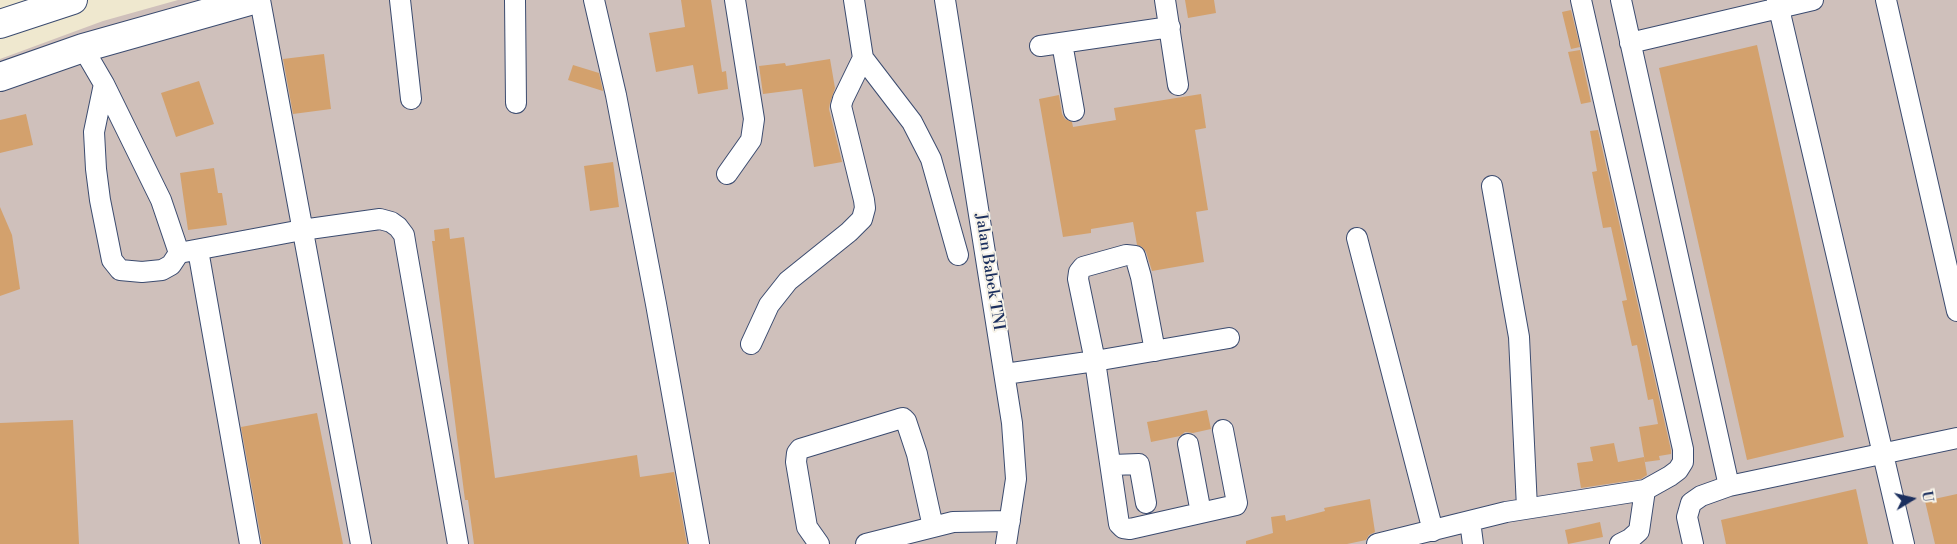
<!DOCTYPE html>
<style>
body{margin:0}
#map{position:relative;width:1957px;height:544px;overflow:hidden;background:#efe8cf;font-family:"Libre Bodoni",serif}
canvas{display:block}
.north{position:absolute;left:1887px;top:474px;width:50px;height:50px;-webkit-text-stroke:4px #f7f3e8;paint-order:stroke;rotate:81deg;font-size:14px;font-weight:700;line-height:20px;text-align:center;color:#1b2f5e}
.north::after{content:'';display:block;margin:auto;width:18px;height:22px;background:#1b2f5e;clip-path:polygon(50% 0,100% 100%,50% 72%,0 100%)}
</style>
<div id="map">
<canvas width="1957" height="544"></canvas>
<div class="north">U</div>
</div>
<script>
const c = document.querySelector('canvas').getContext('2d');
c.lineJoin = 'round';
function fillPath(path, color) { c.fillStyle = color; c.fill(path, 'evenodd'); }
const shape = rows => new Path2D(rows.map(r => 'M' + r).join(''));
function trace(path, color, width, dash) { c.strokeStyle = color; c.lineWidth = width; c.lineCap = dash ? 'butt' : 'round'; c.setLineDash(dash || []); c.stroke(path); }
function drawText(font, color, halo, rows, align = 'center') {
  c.font = font + ' "Libre Bodoni",serif'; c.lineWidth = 4; c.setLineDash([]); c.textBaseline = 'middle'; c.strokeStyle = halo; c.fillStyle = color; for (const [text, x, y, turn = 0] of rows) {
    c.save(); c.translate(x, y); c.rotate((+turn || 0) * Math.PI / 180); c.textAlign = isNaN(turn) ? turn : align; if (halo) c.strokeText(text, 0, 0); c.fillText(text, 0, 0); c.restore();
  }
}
fillPath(shape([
 [178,0,1957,0,1957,544,0,544,0,59,103,21]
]), '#cfc0bb');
fillPath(shape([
 [681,0,711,0,722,72,726,71,728,89,698,94,693,65,656,72,649,33,685,27],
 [1185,0,1214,0,1216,13,1188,18],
 [1571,10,1580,47,1571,49,1562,12],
 [1757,45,1844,437,1747,460,1659,68],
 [1580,50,1591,102,1581,104,1568,52],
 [324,54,331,109,293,114,283,59],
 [830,59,835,88,830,103,829,109,842,162,814,167,802,89,763,94,759,66,785,63,786,66],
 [573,65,599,73,603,91,568,80],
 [199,81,214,124,176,137,161,93],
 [1201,94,1206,128,1195,130,1208,210,1196,212,1204,262,1152,271,1146,252,1142,247,1137,245,1133,222,1091,229,1091,233,1063,237,1039,99,1059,95,1062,114,1065,119,1072,122,1073,127,1116,120,1114,108],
 [26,114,33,145,0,153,0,120],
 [1598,130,1671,450,1671,454,1659,456,1660,460,1645,462,1639,427,1658,424,1653,399,1648,400,1637,345,1632,346,1622,301,1627,300,1611,227,1603,228,1592,172,1597,171,1590,131],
 [613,162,619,207,590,211,584,166],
 [214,168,218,193,222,193,227,225,188,230,180,173],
 [0,207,12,235,20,289,0,296],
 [449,228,450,239,464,237,495,478,637,455,640,477,674,472,687,544,474,544,468,500,465,500,432,241,435,241,434,230],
 [1207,410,1211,429,1193,433,1185,432,1180,436,1151,442,1147,422],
 [317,413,343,544,262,544,241,427],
 [73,420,79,544,0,544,0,423],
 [1614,443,1618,462,1644,457,1647,475,1641,479,1581,488,1577,463,1593,461,1590,447],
 [1856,489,1868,544,1726,544,1721,520],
 [1957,494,1957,544,1935,544,1925,501],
 [1370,499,1375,532,1369,535,1366,540,1347,544,1246,544,1246,541,1273,533,1271,517,1285,515,1286,521,1325,511,1324,508],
 [1600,522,1603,537,1568,544,1565,530]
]), '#d3a16d');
const minor = shape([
 [260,0,361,544],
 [400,0,411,99],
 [515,0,516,103],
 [594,0,616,95,656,304,699,544],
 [854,0,863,58,912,122,931,159,958,255],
 [945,0,1012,423,1016,479,1006,544],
 [1165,0,1178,85],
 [1621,0,1729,486],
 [1777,0,1904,544],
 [1886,0,1957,311],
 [1062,43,1074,111],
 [1630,43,1813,0],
 [1040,46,1170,27],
 [83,48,104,84,161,200,179,253],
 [104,84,94,132,96,169,100,200,112,260,120,270,142,272,162,270,171,265,179,253,302,230,380,219,391,222,398,227,404,235,406,247,458,544],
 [727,174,751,140,754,119,735,0],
 [1492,186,1519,337,1527,508],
 [1357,238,1433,531],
 [198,250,250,544],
 [751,344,769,305,788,281,849,232,862,219,865,208,864,200,841,106,843,99,863,58],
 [1155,351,1141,277,1135,256,1126,255,1083,267,1079,272,1078,279,1095,361,1119,524,1123,528,1130,529,1236,505,1237,503,1223,430],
 [1005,374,1095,361,1229,338],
 [1188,444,1201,513],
 [1112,465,1139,464,1146,503],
 [1470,521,1473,544],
 [819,544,807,527,796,462,797,453,800,449,899,419,903,418,906,421,917,454,933,527],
 [866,544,953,522,1010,521],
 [1377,544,1506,512,1645,490,1670,476,1678,470,1683,462,1683,449,1581,0],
 [1620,544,1630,539,1639,531,1645,490],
 [1693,544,1687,517,1691,503,1701,496,1729,486,1957,438]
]);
const highway = shape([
 [0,24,73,0],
 [0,77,83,48,253,0]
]);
trace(minor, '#3b4b6f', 22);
trace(highway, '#3b4b6f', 30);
trace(minor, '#fff', 20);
trace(highway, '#fff', 28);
drawText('16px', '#1b2f5e', '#f7f3e8', [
 ["Jalan Babek TNI",989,272,81]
]);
</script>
